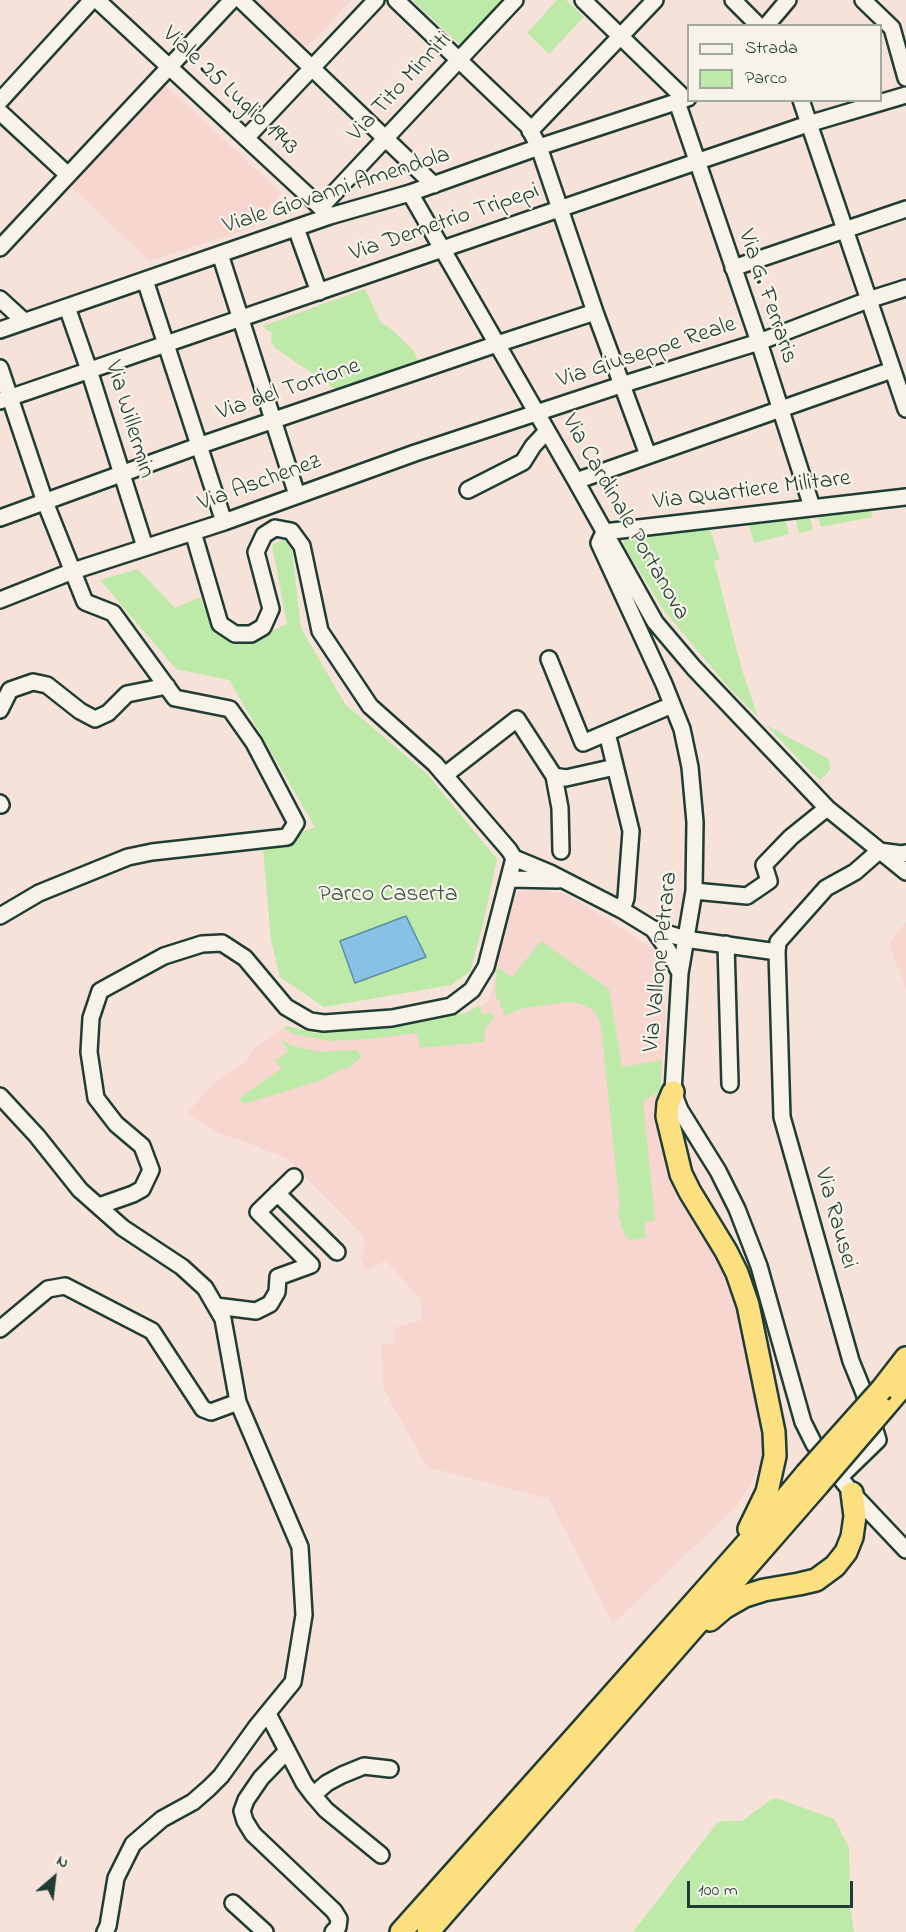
<!DOCTYPE html>
<style>
body{margin:0}
#map{position:relative;width:906px;height:1932px;overflow:hidden;background:#f7e2da;font-family:"Indie Flower",sans-serif}
canvas{display:block}
.legend{position:absolute;left:687px;top:24px;width:195px;height:78px;box-sizing:border-box;background:#f7f3e8;border:2px solid #a1aaa0;margin:0;padding:8px 10px;list-style:none;font-size:18px;color:#1f3d34}
.legend li{display:flex;align-items:center;gap:12px;height:30px}
.legend b{width:30px;border:2px solid #a1aaa0}
.north{position:absolute;left:24px;top:1848px;width:60px;height:60px;-webkit-text-stroke:4px #f7f3e8;paint-order:stroke;rotate:28deg;font-size:16px;font-weight:700;line-height:24px;text-align:center;color:#1f3d34}
.north::after{content:'';display:block;margin:auto;width:21px;height:27px;background:#1f3d34;clip-path:polygon(50% 0,100% 100%,50% 72%,0 100%)}
.scale{position:absolute;left:687px;top:1881px;width:166px;height:27px;box-sizing:border-box;border:3px solid #1f3d34;border-top:0;padding-left:8px;font-size:18px;line-height:21px;white-space:nowrap;color:#1f3d34;-webkit-text-stroke:4px #f7f3e8;paint-order:stroke}
</style>
<div id="map">
<canvas width="906" height="1932"></canvas>
<ul class="legend">
<li><b style="height:8px;background:#f7f3e8"></b>Strada</li>
<li><b style="height:16px;background:#bdeaa8"></b>Parco</li>
</ul>
<div class="north">N</div>
<div class="scale">100 m</div>
</div>
<script>
const c = document.querySelector('canvas').getContext('2d');
c.lineJoin = 'round';
function fillPath(path, color) { c.fillStyle = color; c.fill(path, 'evenodd'); }
const shape = rows => new Path2D(rows.map(r => 'M' + r).join(''));
function trace(path, color, width, dash) { c.strokeStyle = color; c.lineWidth = width; c.lineCap = dash ? 'butt' : 'round'; c.setLineDash(dash || []); c.stroke(path); }
function drawText(font, color, halo, rows, align = 'center') {
  c.font = font + ' "Indie Flower",sans-serif'; c.lineWidth = 4.5; c.setLineDash([]); c.textBaseline = 'middle'; c.strokeStyle = halo; c.fillStyle = color; for (const [text, x, y, turn = 0] of rows) {
    c.save(); c.translate(x, y); c.rotate((+turn || 0) * Math.PI / 180); c.textAlign = isNaN(turn) ? turn : align; if (halo) c.strokeText(text, 0, 0); c.fillText(text, 0, 0); c.restore();
  }
}
fillPath(shape([
 [254,0,352,0,306,48],
 [165,85,281,193,254,227,149,261,70,185],
 [539,890,564,894,583,904,661,954,666,1022,658,1122,732,1274,767,1438,758,1471,736,1507,613,1624,549,1499,427,1467,384,1390,381,1346,394,1342,393,1328,422,1320,420,1299,386,1261,365,1270,360,1256,364,1253,363,1236,288,1159,240,1140,218,1133,187,1113,211,1086,249,1059,250,1052,287,1026,314,1033,336,1032,418,1021,466,1013,487,1002,493,987,499,946,513,895,520,891],
 [906,922,906,990,889,944]
]), '#f7d6d0');
fillPath(shape([
 [412,0,503,0,460,45],
 [557,0,566,0,584,17,549,54,527,33],
 [365,289,381,323,391,329,412,349,421,365,341,393,275,348,271,341,272,333,262,326],
 [871,509,872,517,821,527,817,515],
 [809,516,813,530,799,533,795,518],
 [785,519,789,534,754,543,748,523],
 [709,527,720,559,714,561,741,667,758,717,729,688,665,612,623,544,625,538,634,536],
 [285,539,292,551,301,628,345,704,427,774,497,859,483,924,470,972,451,985,324,1007,280,977,271,940,263,849,315,827,229,680,176,669,100,580,138,569,175,608,200,597,214,631,243,644,287,624,272,545],
 [766,725,827,758,830,763,830,769,826,775,820,780,815,776],
 [541,941,609,989,622,1067,662,1060,660,1091,643,1101,655,1220,644,1223,646,1238,631,1240,625,1236,617,1211,620,1209,601,1027,598,1017,591,1009,581,1004,569,1002,523,1008,504,1016,503,1008,500,1007,500,1001,497,999,495,992,497,967,512,977],
 [478,1006,481,1008,481,1014,493,1013,493,1018,485,1029,484,1042,420,1048,417,1033,370,1039,330,1041,293,1034,284,1028,287,1026,314,1033,336,1032,418,1021,466,1013],
 [281,1040,293,1046,320,1052,356,1050,362,1056,350,1067,337,1071,322,1080,244,1104,239,1100,242,1096,282,1068,275,1061,288,1051],
 [772,1799,779,1799,834,1819,849,1847,850,1904,854,1932,633,1932,717,1823,722,1821,742,1821]
]), '#bdeaa8');
const water = shape([
 [406,916,426,957,355,983,340,941,406,916]
]);
fillPath(water, '#87c2e6');
trace(water, '#5d8d9f', 1.5);
const minor = shape([
 [97,0,330,216],
 [241,0,434,185],
 [396,0,528,126,539,147,595,312,648,455],
 [583,0,685,99],
 [733,0,759,26],
 [863,0,892,28,906,78],
 [766,26,788,0],
 [801,100,906,409],
 [0,101,92,0],
 [677,102,759,342,812,507],
 [0,112,68,175],
 [530,131,655,0],
 [246,138,376,0],
 [410,193,576,481,655,622,694,668,827,808,906,872],
 [321,207,515,0],
 [296,228,319,292],
 [0,248,232,0],
 [220,254,297,495],
 [733,268,906,209],
 [145,280,224,522],
 [0,299,24,321],
 [67,307,89,370,145,547],
 [0,330,330,216,410,193,539,147,688,98],
 [0,368,45,502,85,602,113,613,175,698,230,709,254,743,296,823,287,837,152,852,128,857,39,893,0,916],
 [0,401,696,162,808,124,906,95],
 [576,481,892,370],
 [468,490,523,462,533,446,547,431],
 [906,497,604,532,599,543,664,684,682,729,690,767,695,822,694,891,680,973,673,1092,680,1110,718,1171,737,1209,759,1266,803,1422,814,1444,852,1493,906,1550],
 [0,518,198,446,497,344,595,312],
 [193,532,220,624,235,634,251,634,263,627,271,609,256,552,264,535,275,528,291,531,302,546,320,631,370,706,435,764,509,850,514,858,550,873,622,910,653,929,685,939,777,952,778,942,826,888,855,872,879,851],
 [0,600,73,571,224,522,415,453,621,385,759,342,868,300,906,288],
 [549,659,583,743,672,705],
 [0,710,10,690,33,682,47,685,80,711,95,719,108,713,127,694,167,686],
 [607,733,631,831,626,898,622,910],
 [445,775,517,719,554,776,566,778,615,767],
 [554,776,560,808,561,851],
 [0,803,1,805],
 [879,851,902,854,906,853],
 [509,879,558,880],
 [694,891,747,896,769,881,764,865,791,837,827,808],
 [653,929,668,950,680,973],
 [726,944,730,1084],
 [777,952,782,1117,851,1361,864,1393,878,1440,840,1477],
 [0,1096,37,1136,80,1190,123,1228,182,1267,205,1288,223,1319,238,1402,300,1547,304,1615,293,1682,257,1726,221,1776,209,1788,193,1802,162,1819,133,1844,116,1878,108,1926,105,1932],
 [277,1193,337,1252],
 [99,1206,133,1194,142,1189,151,1170,142,1146,116,1124,96,1098,89,1052,91,1018,100,991,164,956,202,944,222,943,245,958,286,1007,310,1021,324,1023,392,1018,451,1006,472,990,486,967,514,858],
 [216,1306,256,1311,270,1304,277,1292,278,1277,311,1265,258,1212,294,1177],
 [0,1329,48,1289,65,1286,152,1331,203,1409,211,1412,238,1402],
 [268,1714,304,1783,313,1795,326,1810,381,1855],
 [287,1751,261,1778,246,1800,242,1811,245,1821,253,1834,334,1911,339,1919,338,1927,333,1932],
 [313,1795,327,1783,342,1775,364,1766,390,1769],
 [233,1903,265,1932]
]);
const highway = shape([
 [673,1092,668,1104,667,1116,681,1174,690,1192,726,1251,737,1273,748,1305,774,1432,775,1456,767,1492,749,1529],
 [882,1389,906,1358],
 [883,1409,906,1382],
 [710,1620,724,1608,745,1596,764,1590,799,1584,816,1580,835,1566,846,1552,852,1537,855,1516,852,1493],
 [401,1932,578,1734,771,1516,806,1474],
 [428,1932,818,1485]
]);
trace(minor, '#1f3d34', 20);
trace(highway, '#1f3d34', 26);
trace(minor, '#f7f3e8', 15);
trace(highway, '#fce080', 21);
const highwayBridge = shape([
 [806,1474,882,1389],
 [818,1485,883,1409]
]);
trace(highwayBridge, '#1f3d34', 26, []);
trace(highwayBridge, '#fce080', 21);
drawText('24px', '#1f3d34', '#f7f3e8', [
 ["Via Tito Minniti",401,88,-47],
 ["Viale 25 Luglio 1943",229,92,43],
 ["Viale Giovanni Amendola",337,192,-18],
 ["Via Demetrio Tripepi",445,224,-19],
 ["Via G. Ferraris",766,297,71],
 ["Via Giuseppe Reale",647,354,-18],
 ["Via del Torrione",289,391,-19],
 ["Via Willermin",128,420,73],
 ["Via Aschenez",260,484,-20],
 ["Via Quartiere Militare",752,492,-7],
 ["Via Cardinale Portanova",624,518,60],
 ["Via Vallone Petrara",662,962,-84],
 ["Via Rausei",834,1219,74]
]);
drawText('24px', '#375745', '#f7f3e8', [
 ["Parco Caserta",388,896]
]);
</script>
